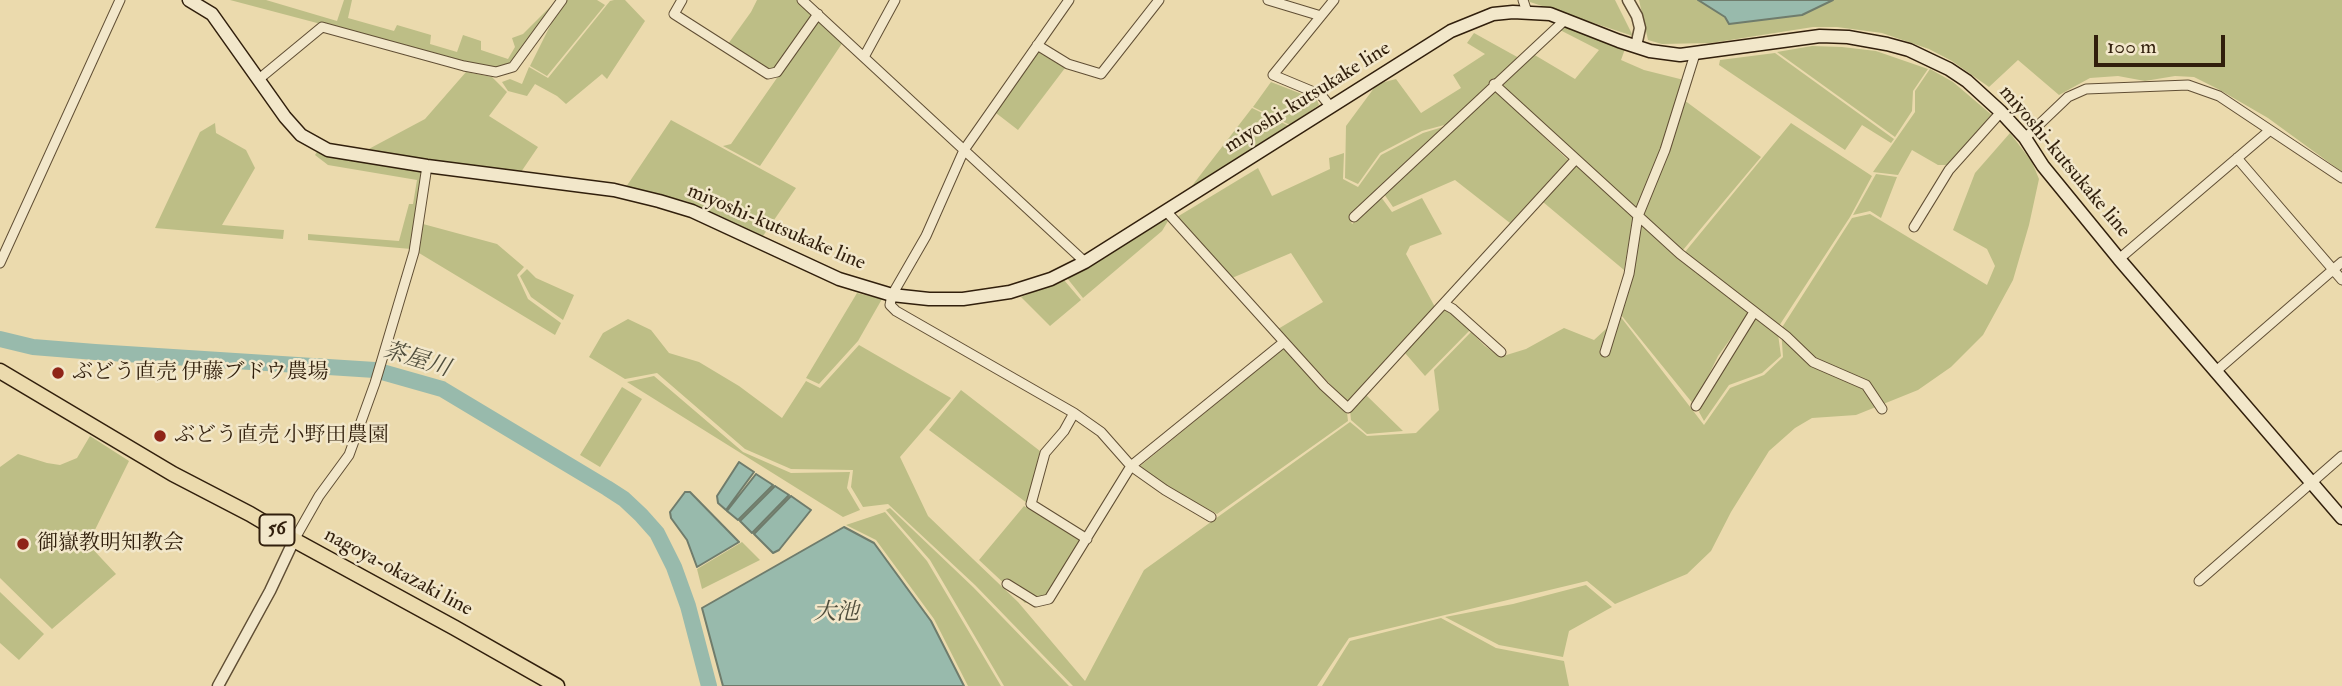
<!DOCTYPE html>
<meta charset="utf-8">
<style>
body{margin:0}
#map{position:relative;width:2342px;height:686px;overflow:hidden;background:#ebdaad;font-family:"IM FELL Double Pica",serif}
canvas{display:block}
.scale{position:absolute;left:2094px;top:35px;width:131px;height:32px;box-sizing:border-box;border:4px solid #311f0c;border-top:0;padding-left:9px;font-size:21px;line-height:24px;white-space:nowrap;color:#311f0c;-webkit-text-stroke:5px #f2e7ca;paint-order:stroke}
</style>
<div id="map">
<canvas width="2342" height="686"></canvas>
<div class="scale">100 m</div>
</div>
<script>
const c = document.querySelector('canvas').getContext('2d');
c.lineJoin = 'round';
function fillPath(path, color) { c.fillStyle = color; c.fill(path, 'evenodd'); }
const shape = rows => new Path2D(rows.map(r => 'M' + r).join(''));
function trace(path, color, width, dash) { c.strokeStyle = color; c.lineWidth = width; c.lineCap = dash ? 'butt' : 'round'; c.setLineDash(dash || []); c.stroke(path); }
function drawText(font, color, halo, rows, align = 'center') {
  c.font = font + ' "IM FELL Double Pica","Noto Serif JP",serif'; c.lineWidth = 5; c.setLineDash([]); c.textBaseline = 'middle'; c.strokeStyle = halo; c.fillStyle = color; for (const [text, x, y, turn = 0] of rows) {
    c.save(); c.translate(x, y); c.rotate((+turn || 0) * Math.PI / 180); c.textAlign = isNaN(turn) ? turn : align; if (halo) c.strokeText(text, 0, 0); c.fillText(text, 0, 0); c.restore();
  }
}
fillPath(shape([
 [230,0,266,0,337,21,344,0,352,0,348,18,394,31,397,25,431,35,430,44,457,52,463,35,481,41,481,50,508,59,515,47,512,38,523,34,553,4,555,5,511,65,495,70],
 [566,0,597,0,605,5,547,76,530,66,556,14],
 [614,0,625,0,645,21,607,79,602,74,566,104,557,96,535,84,527,96,508,91,502,82,510,79,522,84,529,67,548,78,610,1],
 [757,0,798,0,814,15,775,69,769,70,728,44,751,12],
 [1529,0,1615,0,1633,36,1530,2],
 [1639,0,2342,0,2342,172,2268,118,2218,89,2194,77,2175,76,2145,81,2118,76,2090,78,2059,95,2018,60,1989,87,1952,61,1929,49,1882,33,1837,27,1813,27,1711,43,1662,44,1648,40],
 [818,19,843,42,760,166,723,146,731,144],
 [1566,24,1625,49,1621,60,1644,70,1684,80,1662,148,1637,208,1499,85,1533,54,1575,79,1599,50,1560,30],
 [1474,33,1519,58,1448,124,1422,131,1380,153,1358,184,1345,178,1346,126,1377,84,1396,79,1421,113,1461,88,1453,75,1485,54,1467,43],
 [1812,46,1842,47,1876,51,1928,69,1913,91,1912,111,1895,137,1777,52],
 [1038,52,1065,68,1018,130,996,113],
 [1775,53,1894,139,1891,143,1862,125,1845,150,1719,65,1720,60],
 [1930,69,1953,82,1993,116,1948,165,1938,165,1912,150,1898,175,1873,172,1915,112,1915,91],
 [466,72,492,77,507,92,489,116,538,147,521,172,365,151,425,119],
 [1271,82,1317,100,1319,105,1290,125,1253,107],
 [1495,90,1568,160,1510,223,1455,180,1393,207,1384,194],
 [1684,100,1761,157,1683,250,1641,215],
 [1252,108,1289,126,1188,191],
 [671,120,796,188,763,236,686,201,626,187],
 [215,123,216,133,246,150,255,168,222,225,284,230,283,239,155,228,200,132],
 [1791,123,1872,176,1850,217,1779,326,1719,282,1685,252],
 [1446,126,1349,216,1352,224,1381,197,1392,212,1422,198,1442,234,1410,246,1406,254,1435,307,1348,403,1278,329,1323,302,1291,253,1232,278,1177,217,1258,168,1272,196,1330,169,1329,158,1344,153,1343,179,1358,187,1381,155,1423,133],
 [2010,133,2032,162,2039,179,2029,225,2013,280,1983,335,1951,367,1918,390,1856,415,1812,418,1795,428,1769,451,1731,512,1711,551,1687,574,1615,604,1587,581,1349,638,1317,686,1073,686,975,585,888,504,863,507,851,487,853,470,791,469,745,449,657,373,625,379,589,357,603,333,628,319,651,330,669,353,699,362,739,386,782,418,806,381,820,388,859,345,951,398,900,457,928,516,1018,602,1085,681,1144,570,1350,422,1367,436,1416,433,1439,410,1434,370,1471,332,1485,346,1500,357,1526,349,1564,328,1594,340,1620,316,1704,425,1730,388,1764,375,1783,357,1781,329,1852,218,1870,214,1987,285,1995,266,1987,249,1953,230,1975,173],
 [318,150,423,170,411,249,308,240,308,234,399,241,409,204,413,204,417,180,328,165,315,155],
 [1576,165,1633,217,1624,270,1543,202],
 [1876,174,1897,177,1881,218,1870,211,1853,215],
 [1165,218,1168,221,1162,231,1083,298,1067,278],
 [1640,221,1713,286,1750,312,1718,356,1694,405,1617,310],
 [423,224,497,244,524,267,517,275,528,299,561,323,555,335,419,253],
 [527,269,536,278,574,295,563,320,531,297,520,276],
 [1064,280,1081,300,1050,326,1021,297],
 [857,293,882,299,858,341,819,384,806,378],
 [1445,308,1470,330,1425,376,1405,353],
 [1755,317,1778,334,1781,356,1762,373,1729,385,1704,421,1699,412,1719,372],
 [1284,348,1322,390,1347,412,1348,421,1217,514,1168,487,1139,467],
 [654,376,743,452,791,473,850,472,847,488,860,510,843,517,627,382],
 [622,387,642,399,600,467,580,455],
 [961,390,1040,451,1027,503,929,430],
 [1365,394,1403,431,1367,434,1351,420,1350,411],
 [90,436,129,461,88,544,116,574,52,629,0,578,0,467,18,454,47,463,60,465,77,458],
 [1024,506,1082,540,1046,597,1025,603,979,560],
 [890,508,973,587,1069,686,1004,686,930,560,886,510],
 [885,512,927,561,1001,686,968,686,934,619,876,540,846,525],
 [742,542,760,560,702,589,697,569],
 [1586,585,1612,607,1569,631,1563,657,1499,645,1445,617,1513,604],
 [0,592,44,634,19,660,0,643],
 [1441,618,1496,648,1564,661,1569,686,1322,686,1350,641]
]), '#bdbe86');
const water = shape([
 [1698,0,1833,0,1802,15,1729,24,1725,17,1698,0],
 [739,462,754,472,726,510,718,503,717,496,739,462],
 [756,474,773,485,738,520,727,511,756,474],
 [775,486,789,495,752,533,740,521,775,486],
 [685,492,690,492,739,542,697,567,687,540,671,518,670,512,685,492],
 [791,496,811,510,779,550,773,553,754,534,791,496],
 [844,527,874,543,931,621,964,686,723,686,702,608,844,527]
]);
fillPath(water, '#98baac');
trace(water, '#6f7c6c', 2);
trace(shape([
 [0,339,33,347,95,352,375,370,442,389,607,488,624,499,641,515,657,533,674,567,688,606,709,686]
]), '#98baac', 16);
const minor = shape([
 [682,0,674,14,768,74,777,72,818,14],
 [802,0,1085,262],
 [1069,0,964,150,926,236,892,295,890,305,896,311,1074,413,1101,432,1131,466,1165,490,1211,517],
 [1268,0,1321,16],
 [1523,0,1527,12],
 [1037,45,1068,64,1101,74,1159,0],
 [864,57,895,0],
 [259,79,322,27,464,66,496,72,513,67,562,0],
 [1494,84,1680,254,1786,336,1813,362,1866,385,1882,409],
 [1330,106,1321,95,1273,75,1334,0],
 [2025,138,2068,97,2086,89,2188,85,2219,96,2342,178],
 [2237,158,2342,280],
 [1166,211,1324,386,1348,408,1575,160],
 [1354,217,1566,19],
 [1914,227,1949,170,2001,112],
 [2119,259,2269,131],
 [0,263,120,0],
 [1444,304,1453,309,1501,352],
 [1605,352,1629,274,1638,216,1665,150,1695,54],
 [2215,372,2342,262],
 [1696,406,1754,312],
 [1074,413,1064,431,1045,453,1031,504,1087,539],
 [294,540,319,496,349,455,375,383,414,252,427,166],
 [2199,581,2342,456],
 [1007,584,1036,602,1049,599,1131,466,1284,342]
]);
const tertiary = shape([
 [1628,0,1637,16,1640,28,1636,46],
 [218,686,270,591,294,540]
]);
const secondary = shape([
 [189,0,212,14,285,117,301,135,328,150,427,166,614,190,659,201,692,211,839,279,892,295,929,299,963,299,1010,292,1051,279,1085,262,1451,31,1493,14,1513,12,1550,14,1619,41,1650,51,1680,55,1820,36,1848,37,1887,44,1909,50,1949,69,1967,81,2001,112,2025,138,2043,166,2119,259,2342,518]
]);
const primary = shape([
 [0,371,173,474,250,514,294,540,455,628,557,686]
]);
trace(minor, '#604e34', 11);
trace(tertiary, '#604e34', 13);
trace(secondary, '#311f0c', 15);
trace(primary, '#311f0c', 17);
trace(minor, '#f2e7ca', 9);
trace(tertiary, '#f2e7ca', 10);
trace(secondary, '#f2e7ca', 12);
trace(primary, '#ebdaad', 14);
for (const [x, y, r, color] of [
 [58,373,7,"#8f2418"],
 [160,436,7,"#8f2418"],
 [23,544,7,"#8f2418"]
]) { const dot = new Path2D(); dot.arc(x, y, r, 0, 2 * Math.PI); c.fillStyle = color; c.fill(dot); trace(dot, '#f2e7ca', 2.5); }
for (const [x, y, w] of [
 [277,530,35]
]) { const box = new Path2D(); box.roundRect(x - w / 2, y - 15.5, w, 31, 5); c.fillStyle = '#f2e7ca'; c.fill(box); trace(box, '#311f0c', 2); }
drawText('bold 19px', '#311f0c', null, [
 ["56",277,530]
]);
drawText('21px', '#311f0c', '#f2e7ca', [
 ["miyoshi-kutsukake line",1308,98,-32],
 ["miyoshi-kutsukake line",2064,162,50],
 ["miyoshi-kutsukake line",776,228,23],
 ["nagoya-okazaki line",398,573,28]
]);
drawText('21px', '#311f0c', '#f2e7ca', [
 ["ぶどう直売 伊藤ブドウ農場",72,373],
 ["ぶどう直売 小野田農園",174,436],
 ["御嶽教明知教会",37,544]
], 'left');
drawText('italic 23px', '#504e3c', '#f2e7ca', [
 ["茶屋川",416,361,17],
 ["大池",836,614]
]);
</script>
